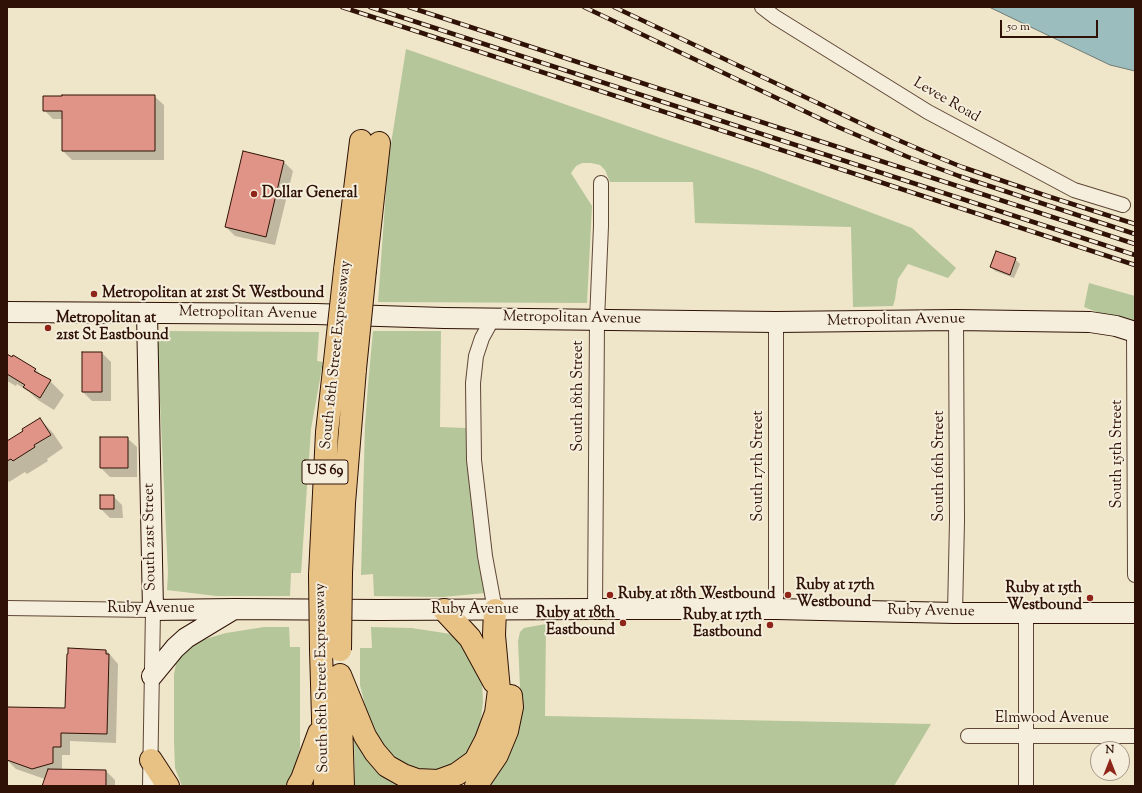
<!DOCTYPE html>
<style>
body{margin:0}
#map{position:relative;width:1142px;height:793px;overflow:hidden;background:#efe5c9;font-family:"Sorts Mill Goudy",serif}
canvas{display:block}
.frame{position:absolute;inset:0;border:8px solid #2f1205;pointer-events:none}
.north{position:absolute;left:1090px;top:741px;width:40px;height:40px;box-sizing:border-box;background:#f5eedc;border:1px solid #a69686;border-radius:50%;rotate:0deg;font-size:11px;font-weight:700;line-height:16px;text-align:center;color:#2f1205}
.north::after{content:'';display:block;margin:auto;width:14px;height:18px;background:#8f2418;clip-path:polygon(50% 0,100% 100%,50% 72%,0 100%)}
.scale{position:absolute;left:1000px;top:20px;width:98px;height:18px;box-sizing:border-box;border:2px solid #2f1205;border-top:0;padding-left:5px;font-size:12px;line-height:14px;white-space:nowrap;color:#2f1205;-webkit-text-stroke:3px #f5eedc;paint-order:stroke}
</style>
<div id="map">
<canvas width="1142" height="793"></canvas>
<div class="frame"></div>
<div class="north">N</div>
<div class="scale">50 m</div>
</div>
<script>
const c = document.querySelector('canvas').getContext('2d');
c.lineJoin = 'round';
function fillPath(path, color) { c.fillStyle = color; c.fill(path, 'evenodd'); }
const shape = rows => new Path2D(rows.map(r => 'M' + r).join(''));
function trace(path, color, width, dash) { c.strokeStyle = color; c.lineWidth = width; c.lineCap = dash ? 'butt' : 'round'; c.setLineDash(dash || []); c.stroke(path); }
function drawText(font, color, halo, rows, align = 'center') {
  c.font = font + ' "Sorts Mill Goudy",serif'; c.lineWidth = 4; c.setLineDash([]); c.textBaseline = 'middle'; c.strokeStyle = halo; c.fillStyle = color; for (const [text, x, y, turn = 0] of rows) {
    c.save(); c.translate(x, y); c.rotate((+turn || 0) * Math.PI / 180); c.textAlign = isNaN(turn) ? turn : align; if (halo) c.strokeText(text, 0, 0); c.fillText(text, 0, 0); c.restore();
  }
}
fillPath(shape([
 [406,49,659,137,758,170,912,228,956,268,948,278,908,264,898,279,895,299,893,306,853,307,851,227,695,223,693,182,610,182,605,170,600,165,591,163,582,163,576,166,571,173,592,206,587,303,378,302,388,163],
 [1089,283,1135,296,1135,324,1107,316,1084,307],
 [165,331,319,332,317,361,323,362,311,429,301,573,291,573,290,596,216,596,167,590,168,573,157,338,164,338],
 [373,331,441,331,440,427,466,428,485,593,443,597,374,596,373,574,361,575,365,425,368,385],
 [546,624,545,716,931,724,894,786,487,786,521,710,518,641,520,632,524,628],
 [264,627,289,627,290,647,300,647,300,748,295,768,288,786,182,786,175,768,174,741,174,674,176,664,179,656,191,646,202,640,226,633],
 [371,627,411,628,438,632,450,634,462,643,482,682,483,702,480,726,474,743,464,759,436,771,416,770,398,760,383,745,376,735,370,722,366,709,360,685,360,648,372,648],
 [360,738,415,786,355,786,354,740]
]), '#b5c69a');
const water = shape([
 [989,7,1135,7,1135,71,1110,65,989,7]
]);
fillPath(water, '#9cbdbe');
trace(water, '#707974', 1);
fillPath(shape([
 [154,96,164,105,164,160,72,160,63,151,63,119,53,119,44,110],
 [283,161,293,171,275,245,235,236,226,227],
 [1015,259,1020,264,1014,278,995,271,991,267],
 [102,353,111,362,111,401,92,401,83,392],
 [7,355,35,369,42,376,50,381,64,395,54,410,38,400,29,392,17,384,16,386,7,381],
 [40,419,53,433,63,448,47,459,48,461,27,474,25,472,9,482,7,480,7,443],
 [127,438,137,447,137,477,110,477,101,468],
 [113,496,122,505,123,518,110,518,101,509],
 [106,650,118,664,116,743,70,741,70,755,62,755,62,771,106,771,115,780,115,786,65,786,16,769,7,760,7,708,66,709]
]), '#0003');
const building = shape([
 [62,95,155,95,155,151,62,151,62,111,43,111,43,96,62,96,62,95],
 [243,151,284,161,266,237,225,227,243,151],
 [996,251,1016,258,1010,275,990,267,996,251],
 [82,352,102,352,102,392,82,392,82,352],
 [7,354,12,357,13,355,36,369,34,371,51,380,40,398,23,387,25,385,7,374,7,354],
 [40,418,51,435,34,445,35,447,13,461,11,459,7,461,7,441,23,431,22,429,40,418],
 [100,437,128,437,128,468,100,468,100,437],
 [100,495,114,495,114,509,100,509,100,495],
 [68,648,106,650,106,654,109,654,107,734,61,733,61,747,53,747,53,763,32,769,7,760,7,707,65,708,67,654,68,654,68,648],
 [48,769,106,770,106,786,42,786,48,769]
]);
fillPath(building, '#e09488');
trace(building, '#2f1205', 1);
const street = shape([
 [762,7,775,17,928,112,1074,190,1123,205],
 [493,318,482,338,476,356,473,383,474,460,485,556,495,610],
 [776,322,776,609],
 [1134,332,1135,575],
 [7,608,153,610,150,786],
 [595,609,597,320,601,226,601,183],
 [955,613,957,521,956,320],
 [968,736,1135,736],
 [1026,786,1026,614]
]);
const secondary = shape([
 [7,312,316,314,444,318,776,322,956,320,1090,322,1116,326,1135,332],
 [147,313,153,610,236,609,379,610,595,609,776,609,955,613,1135,613],
 [152,676,175,648,186,638,234,609]
]);
const highway = shape([
 [345,270,361,141],
 [365,270,379,143],
 [341,573,344,503,355,369],
 [320,575,327,432,334,370],
 [444,610,470,638,494,682],
 [321,650,325,786],
 [340,675,365,736,375,752,387,766,403,775,417,780,438,781,457,774,475,761,486,740,496,713,499,690,494,635,495,610],
 [340,685,343,786],
 [151,760,168,786],
 [298,786,302,779,319,733],
 [476,786,497,755,507,731,512,707,511,696]
]);
trace(street, '#5f4736', 16);
trace(secondary, '#2f1205', 22);
trace(highway, '#2f1205', 24);
trace(street, '#f5eedc', 14);
trace(secondary, '#f5eedc', 20);
trace(highway, '#e8c284', 22);
const rail = shape([
 [342,7,1135,265],
 [370,7,1135,255],
 [409,7,1135,244],
 [584,7,838,127,908,157,959,176,1135,234],
 [614,7,875,130,935,156,962,167,1047,196,1135,224]
]);
trace(rail, '#2f1205', 4.5);
trace(rail, '#f5eedc', 3, [9]);
const highwayBridge = shape([
 [355,369,365,270],
 [334,370,345,270],
 [320,575,321,650],
 [340,650,341,573]
]);
trace(highwayBridge, '#2f1205', 24, []);
trace(highwayBridge, '#e8c284', 22);
for (const [x, y, r, color] of [
 [254,194,4,"#8f2418"],
 [94,294,4,"#8f2418"],
 [48,328,4,"#8f2418"],
 [610,595,4,"#8f2418"],
 [788,595,4,"#8f2418"],
 [1090,598,4,"#8f2418"],
 [623,623,4,"#8f2418"],
 [770,625,4,"#8f2418"]
]) { const dot = new Path2D(); dot.arc(x, y, r, 0, 2 * Math.PI); c.fillStyle = color; c.fill(dot); trace(dot, '#f5eedc', 1.5); }
for (const [x, y, w] of [
 [325,472,46]
]) { const box = new Path2D(); box.roundRect(x - w / 2, y - 12, w, 24, 3); c.fillStyle = '#f5eedc'; c.fill(box); trace(box, '#2f1205', 1); }
drawText('bold 14px', '#2f1205', null, [
 ["US 69",325,472]
]);
drawText('15px', '#2f1205', '#f5eedc', [
 ["Levee Road",946,101,30],
 ["Metropolitan Avenue",248,314,1],
 ["Metropolitan Avenue",572,319,1],
 ["Metropolitan Avenue",896,321,-1],
 ["South 18th Street Expressway",337,355,-84],
 ["South 18th Street",579,396,-90],
 ["South 15th Street",1118,454,-90],
 ["South 17th Street",759,466,-90],
 ["South 16th Street",940,466,-90],
 ["South 21st Street",151,537,-91],
 ["Ruby Avenue",151,609],
 ["Ruby Avenue",475,610],
 ["Ruby Avenue",931,612,1],
 ["South 18th Street Expressway",323,678,-91],
 ["Elmwood Avenue",1052,719]
]);
drawText('bold 15px', '#2f1205', '#f5eedc', [
 ["Dollar General",262,194],
 ["Metropolitan at 21st St Westbound",102,294],
 ["Metropolitan at",56,319],
 ["21st St Eastbound",56,336],
 ["Ruby at 17th",796,586],
 ["Westbound",796,603],
 ["Ruby at 15th",1082,589,"right"],
 ["Westbound",1082,606,"right"],
 ["Ruby at 18th Westbound",618,595],
 ["Ruby at 18th",615,614,"right"],
 ["Eastbound",615,631,"right"],
 ["Ruby at 17th",762,616,"right"],
 ["Eastbound",762,633,"right"]
], 'left');
</script>
